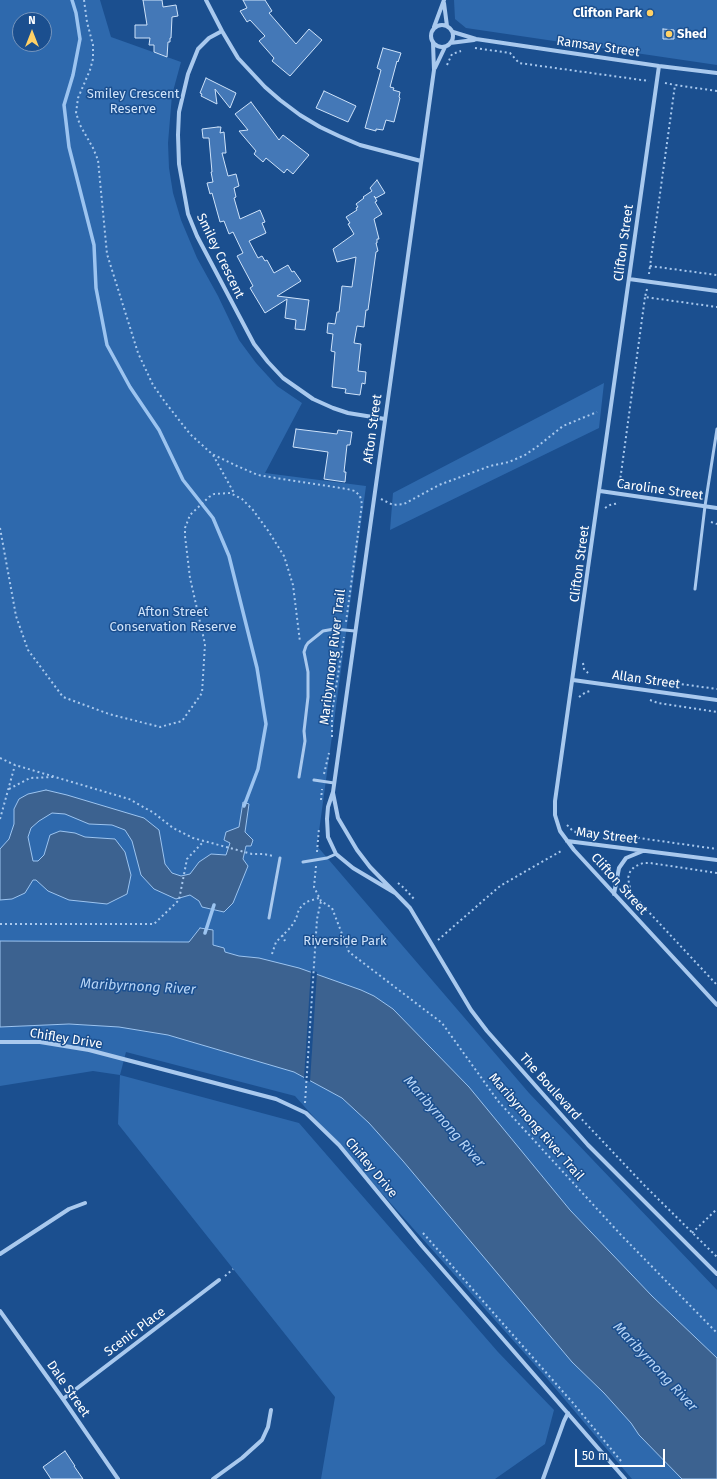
<!DOCTYPE html>
<style>
body{margin:0}
#map{position:relative;width:717px;height:1479px;overflow:hidden;background:#1b4f8f;font-family:"Fira Sans",sans-serif}
canvas{display:block}
.north{position:absolute;left:12px;top:12px;width:40px;height:40px;box-sizing:border-box;background:#1b4f8f;border:1px solid #7695bc;border-radius:50%;rotate:0deg;font-size:11px;font-weight:700;line-height:16px;text-align:center;color:#fff}
.north::after{content:'';display:block;margin:auto;width:14px;height:18px;background:#ffd166;clip-path:polygon(50% 0,100% 100%,50% 72%,0 100%)}
.scale{position:absolute;left:575px;top:1449px;width:90px;height:18px;box-sizing:border-box;border:2px solid #fff;border-top:0;padding-left:5px;font-size:12px;line-height:14px;white-space:nowrap;color:#fff;-webkit-text-stroke:3px #1b4f8f;paint-order:stroke}
</style>
<div id="map">
<canvas width="717" height="1479"></canvas>
<div class="north">N</div>
<div class="scale">50 m</div>
</div>
<script>
const c = document.querySelector('canvas').getContext('2d');
c.lineJoin = 'round';
function fillPath(path, color) { c.fillStyle = color; c.fill(path, 'evenodd'); }
const shape = rows => new Path2D(rows.map(r => 'M' + r).join(''));
function trace(path, color, width, dash) { c.strokeStyle = color; c.lineWidth = width; c.lineCap = dash ? 'butt' : 'round'; c.setLineDash(dash || []); c.stroke(path); }
function drawText(font, color, halo, rows, align = 'center') {
  c.font = font + ' "Fira Sans",sans-serif'; c.lineWidth = 3; c.setLineDash([]); c.textBaseline = 'middle'; c.strokeStyle = halo; c.fillStyle = color; for (const [text, x, y, turn = 0] of rows) {
    c.save(); c.translate(x, y); c.rotate((+turn || 0) * Math.PI / 180); c.textAlign = isNaN(turn) ? turn : align; if (halo) c.strokeText(text, 0, 0); c.fillText(text, 0, 0); c.restore();
  }
}
fillPath(shape([
 [0,0,100,0,111,37,181,62,172,95,168,143,169,168,173,193,181,220,197,258,218,296,239,340,256,363,277,386,302,403,265,473,366,486,317,846,529,1093,717,1290,717,1358,652,1296,570,1210,469,1087,393,1009,374,996,361,990,259,958,239,956,189,942,0,941],
 [20,20,44,20,44,44,20,44],
 [454,0,717,0,717,65,466,28,455,19],
 [604,383,599,428,390,530,393,493],
 [69,1024,119,1027,168,1035,294,1072,342,1098,369,1123,403,1161,572,1362,604,1393,631,1423,639,1435,682,1479,632,1479,544,1375,295,1096,126,1052,120,1075,299,1123,498,1352,554,1410,545,1444,495,1479,321,1479,335,1397,118,1124,120,1075,93,1071,0,1086,0,1027]
]), '#2e69ad');
const water = shape([
 [46,790,67,795,144,818,159,830,165,864,172,873,181,876,190,874,199,862,211,854,226,855,230,843,224,840,226,832,239,827,243,802,249,804,245,832,253,840,251,846,246,846,243,859,248,866,233,903,224,912,202,907,199,901,190,895,176,899,154,889,141,875,132,841,125,830,112,825,89,824,65,814,52,813,39,821,31,828,28,837,33,861,38,861,44,855,50,835,60,831,75,833,85,837,115,839,125,852,131,875,127,894,107,904,69,900,48,891,36,880,33,880,25,893,12,899,0,900,0,849,9,839,14,824,14,809,19,799,28,794,46,790],
 [200,928,213,930,213,945,224,948,225,952,239,956,259,958,299,968,361,990,374,996,393,1009,469,1087,570,1210,652,1296,717,1358,717,1479,682,1479,639,1435,631,1423,604,1393,572,1362,403,1161,369,1123,342,1098,294,1072,168,1035,119,1027,69,1024,0,1027,0,941,189,942,200,928]
]);
fillPath(water, '#3c6290');
trace(water, '#9cc4f0', 1);
fillPath(shape([
 [311,970,317,972,310,1082,304,1079]
]), '#1b4f8f');
trace(shape([
 [72,0,76,13,80,39,73,75,64,105,69,147,94,245,96,288,107,345,130,387,159,430,183,480,213,518,229,556,257,668,266,724,258,769,244,806],
 [205,933,214,905]
]), '#9cc4f0', 3.5);
const building = shape([
 [143,0,162,0,163,7,176,5,178,16,172,17,171,38,170,38,170,42,168,42,167,57,154,52,154,45,149,45,150,38,135,38,135,25,147,25,143,0],
 [243,0,265,0,272,11,269,13,296,44,309,29,322,40,290,76,272,61,274,58,259,41,265,36,250,20,247,22,240,11,247,8,243,0],
 [663,29,674,30,674,39,663,39,663,29],
 [383,48,401,53,398,62,397,61,390,87,394,88,393,90,400,92,399,97,400,98,394,122,386,120,383,130,376,129,376,131,365,128,381,70,377,68,383,48],
 [206,78,236,93,230,108,215,89,217,104,201,96,202,94,200,93,206,78],
 [324,91,356,106,348,122,316,108,324,91],
 [251,102,279,140,283,135,309,155,293,174,287,169,284,173,266,158,263,162,254,154,256,151,239,131,248,130,235,114,251,102],
 [218,127,221,127,220,133,224,132,226,153,222,153,228,176,236,174,239,186,234,188,236,197,234,198,240,219,260,210,265,222,262,223,266,233,249,241,258,258,262,256,265,261,267,260,274,273,288,265,292,272,294,271,301,281,277,296,309,300,305,330,295,329,296,320,285,318,287,299,265,313,250,288,253,286,237,256,243,253,233,232,229,234,224,221,220,222,212,193,210,194,207,183,213,182,211,172,212,172,209,138,203,138,202,129,218,127],
 [377,180,385,193,376,198,374,196,377,201,375,202,382,214,374,219,379,239,377,239,377,243,376,243,378,251,376,252,368,310,366,310,364,327,357,326,354,343,361,344,358,371,366,372,365,384,362,383,360,395,345,393,346,389,332,387,335,352,331,351,333,334,327,333,328,323,335,324,337,312,339,312,342,286,352,287,356,257,337,262,333,249,354,234,348,224,350,223,346,217,357,210,356,208,358,207,356,204,364,198,363,197,372,191,370,188,377,180],
 [296,429,337,434,338,430,352,432,350,445,347,445,344,472,346,472,345,482,324,479,328,452,293,447,296,429],
 [65,1451,75,1466,74,1466,83,1479,51,1479,43,1467,65,1451]
]);
fillPath(building, '#4478b7');
trace(building, '#cfe3fa', 1);
trace(shape([
 [84,0,87,22,93,45,93,59,90,70,78,98,76,113,80,125,93,148,98,160,107,254,138,353,153,385,165,402,190,434,212,454,237,466,258,475,282,479,347,489,355,491,360,496,362,504,346,622],
 [475,48,510,53,519,63,649,81],
 [447,65,452,54,461,51],
 [665,83,675,85],
 [717,91,675,85,650,266,717,275],
 [649,274,650,266],
 [647,289,645,297,717,307],
 [213,455,234,493],
 [624,486,622,485,620,481,645,297],
 [381,499,393,505,404,504,439,485,490,466,509,462,525,455,538,446,563,426,597,412],
 [605,508,610,505,619,503],
 [711,522,717,524],
 [0,528,16,616,28,650,63,697,109,714,160,727,182,721,202,693,205,644,190,578,185,536,185,528,190,515,209,497,214,494,230,493,242,499,253,510,269,532,284,556,293,585,300,642],
 [583,663,584,669,588,673],
 [657,683,666,682,717,689],
 [579,697,586,692,590,691],
 [650,700,658,703,717,712],
 [332,737,332,713,344,637],
 [0,758,15,765,129,799,154,813,173,828,193,838,252,854,264,854,273,856],
 [324,774,329,753],
 [9,789,30,778,53,777],
 [321,800,322,789],
 [0,819,15,765],
 [567,825,573,831,581,834],
 [613,838,625,836,717,849],
 [317,852,319,828],
 [316,866,314,887,321,901,332,908,349,952,442,1023,498,1101,621,1235,717,1333],
 [717,873,650,863,643,863,634,867,630,872,628,878,631,893,717,985],
 [398,883,404,888,415,900],
 [0,924,154,924,179,900,187,859,204,841],
 [282,935,285,941],
 [438,940,500,886,561,851],
 [272,954,276,942,291,927,296,919,299,909,306,902,319,898],
 [305,1103,317,919,321,901],
 [566,1108,574,1111,645,1186,717,1257],
 [423,1233,573,1403,621,1461],
 [692,1233,717,1209],
 [225,1276,233,1269]
]), '#a9c9ee', 2, [2, 3]);
trace(shape([
 [695,589,705,506,717,429],
 [299,777,305,741,304,731,308,697,308,672,304,652,306,646,308,643,323,631,334,629,355,631],
 [314,780,334,783],
 [303,862,327,858,336,854],
 [269,918,280,858]
]), '#a9c9ee', 3);
trace(shape([
 [206,0,222,31,238,58,265,87,280,100,300,115,320,127,339,136,360,145,421,161],
 [444,3,447,26],
 '431 36a11 11 0 1 1 22 0a11 11 0 1 1-22 0Z',
 [434,27,444,0],
 [222,31,209,38,198,49,188,74,179,112,178,135,179,164,188,214,197,236,254,344,268,362,283,378,313,399,333,408,348,413,385,419],
 [453,32,476,39,659,66,717,73],
 [450,43,474,40],
 [659,66,555,801,555,815,560,831,574,850,717,1005],
 [435,68,445,47],
 [629,279,717,291],
 [600,491,717,508],
 [573,680,717,700],
 [333,793,338,818,357,850,370,867,410,908,471,1010,487,1031,588,1145,717,1274],
 [567,841,717,860],
 [395,893,353,868,336,854,328,837,327,819,328,807,333,792,434,70,433,43],
 [614,894,619,868,626,858,643,851],
 [0,1042,40,1042,89,1050,276,1099,306,1113,339,1145,422,1246,625,1479],
 [0,1254,69,1209,85,1203],
 [0,1311,63,1399,118,1479],
 [63,1399,219,1280],
 [213,1479,242,1458,262,1440,268,1427,271,1410],
 [543,1479,564,1421,568,1413]
]), '#a9c9ee', 4);
for (const [x, y, r, color] of [
 [650,13,4,"#ffd166"],
 [669,34,4,"#ffd166"]
]) { const dot = new Path2D(); dot.arc(x, y, r, 0, 2 * Math.PI); c.fillStyle = color; c.fill(dot); trace(dot, '#1b4f8f', 1.5); }
drawText('bold 13px', '#fff', '#1b4f8f', [
 ["Clifton Park",642,13],
 ["Shed",677,34,"left"]
], 'right');
drawText('13px', '#fff', '#1b4f8f', [
 ["Ramsay Street",598,47,8],
 ["Clifton Street",624,243,-82],
 ["Smiley Crescent",220,256,64],
 ["Afton Street",373,429,-82],
 ["Caroline Street",660,490,8],
 ["Clifton Street",580,564,-82],
 ["Maribyrnong River Trail",333,657,-83],
 ["Allan Street",646,680,8],
 ["May Street",607,836,7],
 ["Clifton Street",619,884,48],
 ["Chifley Drive",66,1039,9],
 ["The Boulevard",550,1087,48],
 ["Maribyrnong River Trail",536,1127,49],
 ["Chifley Drive",371,1168,50],
 ["Scenic Place",135,1332,-37],
 ["Dale Street",68,1389,55]
]);
drawText('13px', '#cfe3fa', '#1b4f8f', [
 ["Smiley Crescent",133,94],
 ["Reserve",133,109],
 ["Afton Street",173,612],
 ["Conservation Reserve",173,627],
 ["Riverside Park",345,941]
]);
drawText('italic 14px', '#b5d3f5', '#1b4f8f', [
 ["Maribyrnong River",138,987,3],
 ["Maribyrnong River",444,1122,49],
 ["Maribyrnong River",655,1367,47]
]);
</script>
